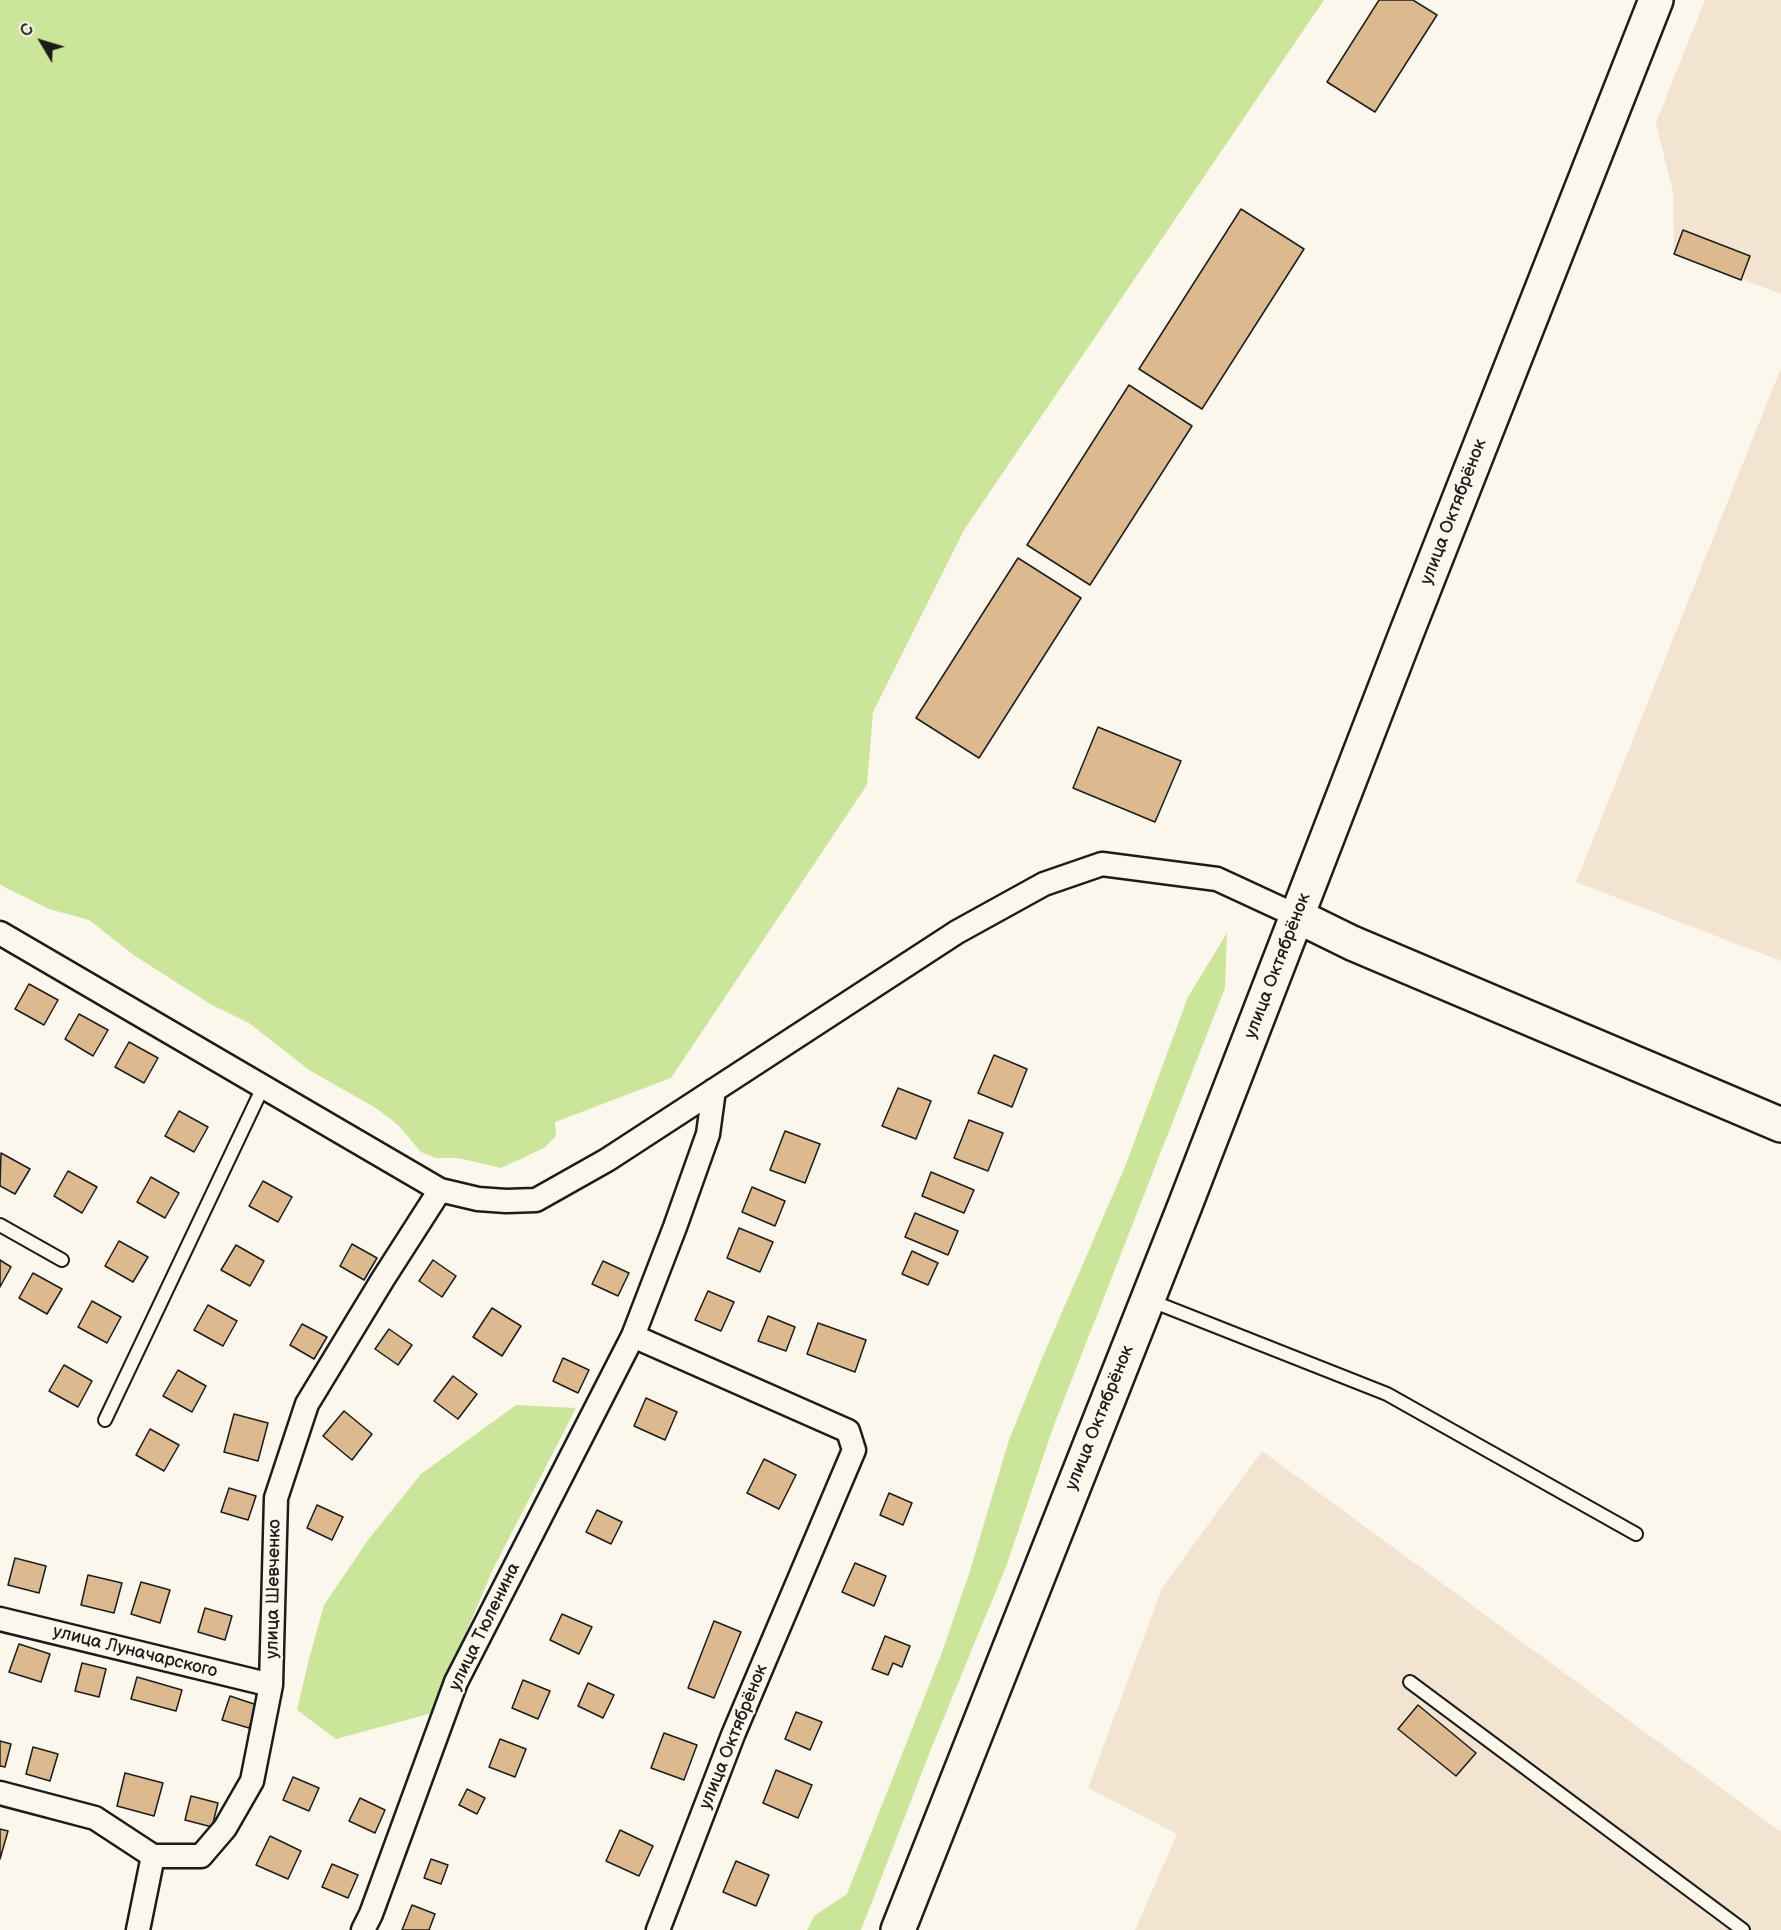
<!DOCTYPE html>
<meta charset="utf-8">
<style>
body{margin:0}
#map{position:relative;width:1781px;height:1930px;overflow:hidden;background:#fbf7ec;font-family:"Balsamiq Sans",sans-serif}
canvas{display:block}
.north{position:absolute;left:12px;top:12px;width:60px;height:60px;-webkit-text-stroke:4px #fbf7ec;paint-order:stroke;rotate:308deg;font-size:16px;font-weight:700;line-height:24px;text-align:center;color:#1c1c1c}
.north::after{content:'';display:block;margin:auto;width:21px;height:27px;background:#1c1c1c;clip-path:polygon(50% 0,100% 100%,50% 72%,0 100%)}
</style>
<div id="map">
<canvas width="1781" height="1930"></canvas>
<div class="north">С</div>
</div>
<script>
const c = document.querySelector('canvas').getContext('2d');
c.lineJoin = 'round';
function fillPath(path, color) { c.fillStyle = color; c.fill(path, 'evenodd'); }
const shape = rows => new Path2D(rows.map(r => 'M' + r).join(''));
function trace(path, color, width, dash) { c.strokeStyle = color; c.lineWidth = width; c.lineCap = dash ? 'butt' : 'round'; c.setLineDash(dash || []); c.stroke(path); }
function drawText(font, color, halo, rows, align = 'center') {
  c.font = font + ' "Balsamiq Sans",sans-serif'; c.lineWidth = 5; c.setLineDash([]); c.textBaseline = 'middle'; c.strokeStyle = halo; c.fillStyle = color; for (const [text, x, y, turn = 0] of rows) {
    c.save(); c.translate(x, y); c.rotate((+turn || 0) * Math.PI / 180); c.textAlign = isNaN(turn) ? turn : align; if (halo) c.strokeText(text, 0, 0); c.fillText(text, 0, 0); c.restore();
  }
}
fillPath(shape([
 [1705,0,1781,0,1781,294,1674,254,1673,192,1656,123],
 [1781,368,1781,961,1576,882],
 [1262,1451,1781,1832,1781,1930,1135,1930,1177,1834,1088,1788,1162,1588]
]), '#f2e4d0');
fillPath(shape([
 [0,0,1324,0,964,530,873,712,867,785,671,1078,555,1122,556,1136,544,1148,501,1168,458,1158,436,1158,421,1152,398,1125,376,1108,309,1070,249,1023,212,1005,135,956,89,920,49,909,6,888,0,884],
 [1227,933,1225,988,1054,1425,1007,1564,931,1749,861,1930,807,1930,814,1916,847,1894,941,1655,969,1574,1009,1440,1043,1356,1125,1167,1188,997],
 [516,1405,576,1408,493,1569,432,1713,336,1739,297,1710,309,1659,324,1605,368,1540,421,1474]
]), '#cbe59b');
const building = shape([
 [1379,0,1413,0,1437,15,1375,112,1327,82,1379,0],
 [1241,209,1304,249,1202,409,1139,369,1241,209],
 [1683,230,1750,256,1741,280,1674,254,1683,230],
 [1129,385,1192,426,1090,585,1027,545,1129,385],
 [1018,558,1081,598,979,758,916,718,1018,558],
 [1098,727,1181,761,1155,822,1073,788,1098,727],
 [29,984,58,1000,44,1025,15,1009,29,984],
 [79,1014,108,1030,93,1056,65,1039,79,1014],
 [129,1042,158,1058,144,1083,115,1067,129,1042],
 [994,1055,1027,1069,1012,1107,978,1093,994,1055],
 [898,1088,931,1101,916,1139,882,1126,898,1088],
 [179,1111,208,1127,194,1152,165,1136,179,1111],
 [969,1120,1003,1133,988,1171,954,1158,969,1120],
 [785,1131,820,1144,805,1183,770,1170,785,1131],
 [1,1153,30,1169,15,1194,0,1186,1,1153],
 [68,1171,97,1187,82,1213,54,1196,68,1171],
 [931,1172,974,1190,964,1213,922,1196,931,1172],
 [151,1177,179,1193,165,1218,137,1202,151,1177],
 [263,1181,292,1197,278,1222,249,1206,263,1181],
 [752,1187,785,1201,775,1226,742,1212,752,1187],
 [915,1213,958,1231,948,1255,905,1237,915,1213],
 [739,1228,773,1242,760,1272,727,1258,739,1228],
 [119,1241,148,1257,133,1282,105,1266,119,1241],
 [352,1244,377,1258,364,1280,340,1266,352,1244],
 [236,1245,264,1261,250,1286,221,1270,236,1245],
 [912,1251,938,1263,928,1285,902,1274,912,1251],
 [0,1260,11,1267,0,1287,0,1260],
 [433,1260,456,1276,442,1297,419,1281,433,1260],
 [603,1261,629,1273,618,1296,592,1284,603,1261],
 [33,1273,62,1289,47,1314,19,1298,33,1273],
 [708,1291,734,1302,721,1331,695,1320,708,1291],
 [92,1301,121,1317,107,1343,78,1327,92,1301],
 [208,1305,237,1321,223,1346,194,1330,208,1305],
 [492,1308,521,1326,502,1356,473,1337,492,1308],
 [768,1316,795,1327,786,1351,758,1341,768,1316],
 [818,1323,866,1340,855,1372,807,1354,818,1323],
 [302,1324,327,1337,314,1359,290,1345,302,1324],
 [389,1329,412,1345,398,1365,375,1349,389,1329],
 [563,1358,589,1370,578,1393,553,1381,563,1358],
 [64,1365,92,1381,78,1407,49,1391,64,1365],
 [178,1370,206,1386,192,1412,163,1396,178,1370],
 [453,1376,477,1394,458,1419,434,1401,453,1376],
 [646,1398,677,1412,665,1440,634,1426,646,1398],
 [344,1411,372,1434,352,1460,323,1436,344,1411],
 [234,1414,268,1423,258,1461,224,1452,234,1414],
 [150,1429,179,1445,164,1471,136,1455,150,1429],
 [764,1459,796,1475,779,1509,747,1493,764,1459],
 [229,1488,256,1496,248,1520,221,1512,229,1488],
 [889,1493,912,1503,903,1525,880,1515,889,1493],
 [317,1505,343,1517,332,1540,307,1528,317,1505],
 [597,1510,622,1522,611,1544,586,1532,597,1510],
 [15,1558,46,1566,39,1593,8,1585,15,1558],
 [855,1563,886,1576,874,1606,842,1592,855,1563],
 [88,1575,122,1583,114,1613,81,1605,88,1575],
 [141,1582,170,1590,160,1623,131,1614,141,1582],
 [205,1608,232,1616,225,1640,198,1632,205,1608],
 [562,1614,592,1627,579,1654,550,1640,562,1614],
 [714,1621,741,1632,714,1698,688,1688,714,1621],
 [885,1636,910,1646,902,1667,893,1663,888,1675,872,1669,885,1636],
 [19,1644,50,1654,41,1682,9,1672,19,1644],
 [82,1663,106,1669,99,1697,75,1691,82,1663],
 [137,1677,182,1690,176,1711,131,1699,137,1677],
 [523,1680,550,1691,538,1719,512,1708,523,1680],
 [588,1683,614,1695,603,1718,578,1706,588,1683],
 [230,1696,257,1705,249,1728,222,1720,230,1696],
 [1418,1705,1476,1753,1456,1776,1398,1729,1418,1705],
 [796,1712,822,1722,810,1750,785,1739,796,1712],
 [664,1733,697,1745,684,1780,651,1768,664,1733],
 [500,1739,526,1749,515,1777,489,1767,500,1739],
 [0,1741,11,1744,5,1767,0,1766,0,1741],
 [33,1747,58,1754,50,1781,26,1774,33,1747],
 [776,1770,812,1785,798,1818,763,1803,776,1770],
 [125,1773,163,1783,154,1816,117,1806,125,1773],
 [293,1777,319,1788,309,1811,283,1800,293,1777],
 [467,1789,485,1798,477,1814,459,1805,467,1789],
 [191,1796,218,1803,212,1827,185,1820,191,1796],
 [360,1798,385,1810,375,1833,349,1821,360,1798],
 [0,1829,8,1831,0,1859,0,1829],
 [620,1830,653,1846,639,1876,606,1861,620,1830],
 [270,1836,301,1851,288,1879,256,1865,270,1836],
 [431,1859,448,1865,441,1884,424,1878,431,1859],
 [736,1861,769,1875,756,1906,723,1892,736,1861],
 [332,1864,358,1875,348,1898,322,1887,332,1864],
 [412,1905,435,1914,429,1930,402,1930,412,1905]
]);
fillPath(building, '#dcb98e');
trace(building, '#1c1c1c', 1.5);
const lane = shape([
 [0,1225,62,1260],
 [1149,1300,1387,1394,1636,1534],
 [105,1420,263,1087],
 [1410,1682,1743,1930]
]);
const street = shape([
 [0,933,440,1190,478,1199,506,1201,536,1200,607,1160,957,932,1044,884,1102,864,1217,879,1297,916],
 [633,1336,848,1431,854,1450,733,1735,658,1930],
 [0,1619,271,1685],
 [0,1793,95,1818,153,1856],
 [138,1930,153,1856,201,1856,225,1828,252,1781,271,1685,276,1498,307,1404,383,1279,440,1190],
 [363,1930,371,1914,456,1682,633,1336,675,1227,708,1134,714,1090]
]);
const secondary = shape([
 [1297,916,1352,943,1781,1125],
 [898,1930,1184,1208,1406,634,1656,0]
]);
trace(lane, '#1c1c1c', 16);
trace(street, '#1c1c1c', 27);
trace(secondary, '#1c1c1c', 38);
trace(lane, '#fbf7ec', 12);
trace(street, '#fbf7ec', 22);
trace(secondary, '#fbf7ec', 33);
drawText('18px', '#1c1c1c', '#fbf7ec', [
 ["улица Октябрёнок",1454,512,-69],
 ["улица Октябрёнок",1278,966,-69],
 ["улица Октябрёнок",1100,1418,-68],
 ["улица Шевченко",274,1589,-89],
 ["улица Тюленина",485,1627,-64],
 ["улица Луначарского",135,1652,14],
 ["улица Октябрёнок",734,1737,-68]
]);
</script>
